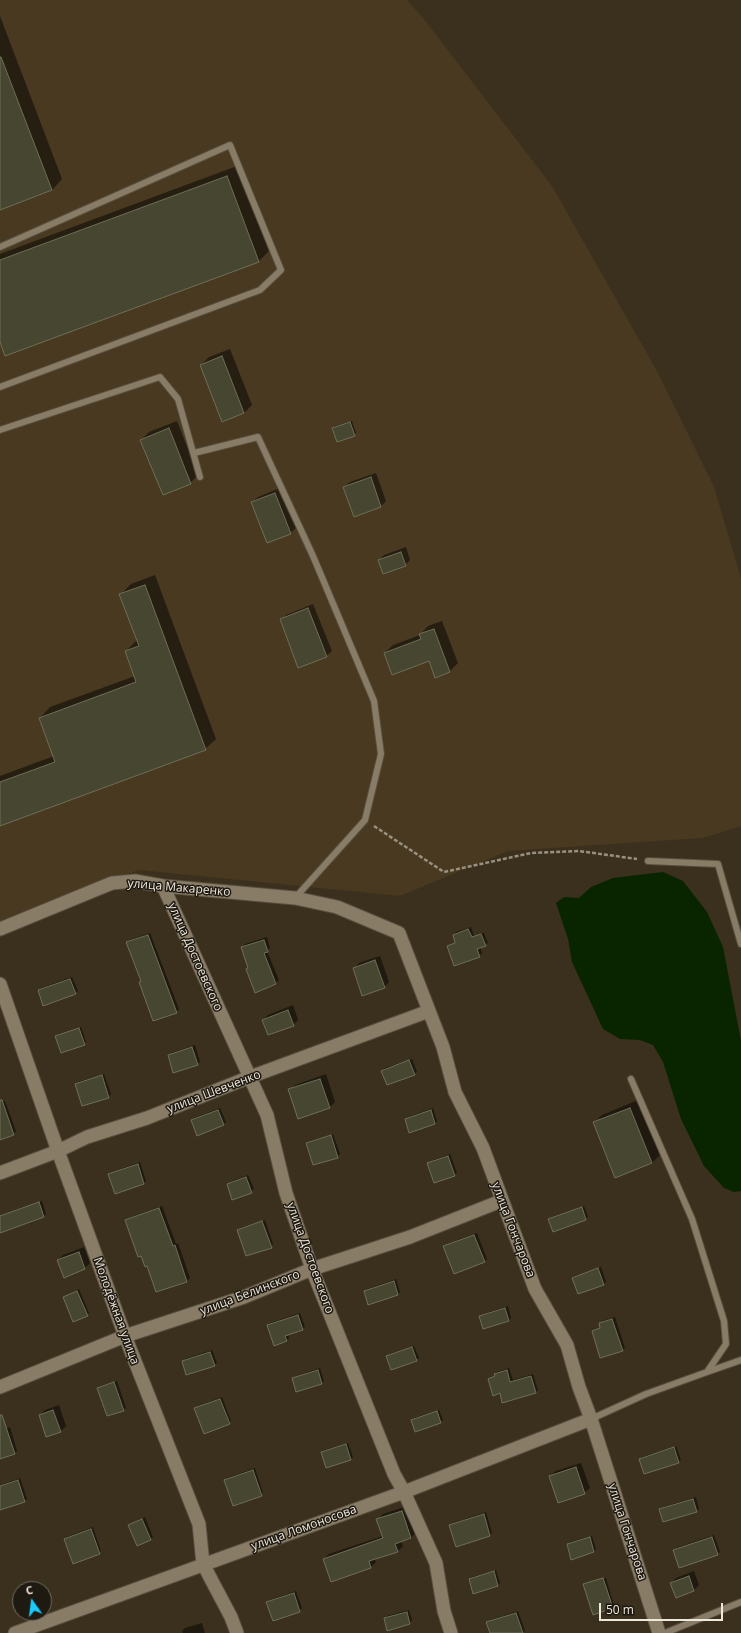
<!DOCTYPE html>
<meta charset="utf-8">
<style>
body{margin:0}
#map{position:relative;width:741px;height:1633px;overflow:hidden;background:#3b301d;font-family:"Open Sans",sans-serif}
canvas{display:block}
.north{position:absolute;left:12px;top:1581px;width:40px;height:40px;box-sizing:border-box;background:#1e1911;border:1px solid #726c62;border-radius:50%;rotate:346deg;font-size:11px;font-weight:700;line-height:16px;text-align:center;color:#efe8dc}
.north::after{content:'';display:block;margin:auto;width:14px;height:18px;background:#1acafc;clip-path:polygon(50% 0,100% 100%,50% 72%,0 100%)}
.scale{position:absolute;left:599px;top:1603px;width:124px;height:18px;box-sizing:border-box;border:2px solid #efe8dc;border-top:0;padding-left:5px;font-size:12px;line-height:14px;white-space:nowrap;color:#efe8dc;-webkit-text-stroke:3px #1e1911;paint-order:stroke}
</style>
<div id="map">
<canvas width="741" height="1633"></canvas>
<div class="north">С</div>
<div class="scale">50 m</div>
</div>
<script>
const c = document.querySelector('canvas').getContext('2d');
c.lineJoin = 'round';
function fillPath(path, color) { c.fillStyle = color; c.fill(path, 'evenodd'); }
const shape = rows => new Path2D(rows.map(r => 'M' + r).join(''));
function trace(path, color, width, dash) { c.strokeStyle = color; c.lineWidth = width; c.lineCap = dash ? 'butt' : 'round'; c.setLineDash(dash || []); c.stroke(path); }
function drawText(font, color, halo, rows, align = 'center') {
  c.font = font + ' "Open Sans",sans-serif'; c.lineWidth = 3; c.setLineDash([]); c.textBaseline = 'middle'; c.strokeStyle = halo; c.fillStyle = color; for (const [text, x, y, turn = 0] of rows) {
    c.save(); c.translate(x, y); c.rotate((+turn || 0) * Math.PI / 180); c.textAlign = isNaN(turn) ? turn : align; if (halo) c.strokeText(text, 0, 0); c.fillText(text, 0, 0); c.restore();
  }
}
fillPath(shape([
 [0,0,407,0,424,19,552,186,658,373,714,487,741,578,741,826,703,838,508,851,400,896,139,870,0,921]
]), '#483920');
fillPath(shape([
 [663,872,683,881,707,912,723,947,741,1041,741,1191,734,1192,724,1188,704,1166,681,1119,663,1062,653,1045,640,1040,620,1039,603,1029,572,962,568,939,556,903,564,897,579,898,591,887,613,878]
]), '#082500');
fillPath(shape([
 [0,16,62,179,52,190,0,209],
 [237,166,269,251,258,262,0,339,0,254],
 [230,349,252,405,244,413,201,365,209,357],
 [177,421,198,475,190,483,141,440,149,432],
 [352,421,356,433,354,435,333,428,335,426],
 [376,473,386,501,381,506,354,515,344,487,350,482],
 [280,488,296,528,290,533,252,502,258,497],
 [406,547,410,560,405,565,379,560,384,555],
 [155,575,216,739,205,749,0,825,0,776,54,756,40,718,50,707,135,676,126,651,137,640,121,594,131,584],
 [313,604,332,651,326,656,281,620,286,615],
 [442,621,458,663,450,671,436,677,429,660,385,653,393,645,420,635,428,626],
 [471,927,474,936,484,933,488,943,480,947,482,953,480,956,455,965,448,946,456,942,454,935,456,932],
 [150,933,179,1009,177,1012,153,1020,142,981,127,942,130,940],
 [267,937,270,948,267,951,279,980,276,983,256,991,247,969,249,967,242,947,245,944],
 [380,956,389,982,384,987,354,969,359,963],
 [72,977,78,991,75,993,39,991,41,988],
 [293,1005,298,1020,293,1025,263,1020,268,1015],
 [81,1027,86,1042,84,1044,57,1037,59,1034],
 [195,1045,200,1062,197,1064,169,1055,171,1053],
 [412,1059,417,1072,414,1074,383,1071,385,1068],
 [104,1074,111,1094,109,1097,76,1084,78,1082],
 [326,1074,335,1102,330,1107,289,1090,295,1085],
 [638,1100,660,1155,652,1163,594,1123,602,1115],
 [5,1101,16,1131,14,1134,0,1139,0,1102],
 [220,1108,226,1122,223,1125,192,1120,194,1118],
 [433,1108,437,1121,435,1123,410,1132,406,1119,408,1117],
 [333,1134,340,1154,337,1157,308,1143,310,1141],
 [450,1154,457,1173,454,1175,428,1163,431,1161],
 [140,1162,146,1181,144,1183,116,1193,109,1174,112,1172],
 [248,1175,254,1189,251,1192,228,1184,230,1182],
 [42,1201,46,1214,44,1216,18,1226,13,1212,15,1210],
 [162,1206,176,1244,178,1243,190,1278,187,1281,148,1265,126,1221,129,1218],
 [584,1206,588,1217,585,1219,550,1219,552,1217],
 [265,1220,273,1244,271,1247,238,1230,240,1228],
 [477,1233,487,1259,484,1262,444,1247,447,1244],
 [84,1247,90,1263,85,1268,64,1276,58,1260,63,1255],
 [601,1267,606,1282,604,1284,579,1293,573,1278,576,1276],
 [396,1279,400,1292,398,1294,369,1304,365,1291,367,1289],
 [79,1289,89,1313,87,1315,64,1297],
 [508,1306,511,1318,509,1321,484,1328,480,1316,483,1314],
 [300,1313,305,1327,302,1329,288,1334,289,1338,287,1340,268,1325,270,1323],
 [615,1317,625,1348,622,1350,593,1331,601,1327,600,1324,602,1321],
 [414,1346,419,1358,416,1360,388,1356,390,1354],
 [212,1350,217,1363,214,1365,183,1361,185,1359],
 [320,1368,324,1381,322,1383,293,1378,296,1376],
 [509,1368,513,1380,533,1374,538,1390,536,1392,503,1402,500,1392,489,1379,495,1375,497,1372],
 [117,1381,126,1408,123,1410,98,1388,101,1386],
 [222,1397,231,1421,229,1423,195,1409,198,1406],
 [59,1405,66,1426,61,1431,47,1436,40,1415,45,1410],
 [439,1410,443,1420,441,1422,412,1421,414,1418],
 [10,1427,17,1451,15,1453,0,1458,0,1431],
 [348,1443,353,1457,350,1460,322,1452,324,1450],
 [676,1446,681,1460,678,1462,640,1459,642,1457],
 [581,1463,590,1488,584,1493,550,1476,556,1471],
 [255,1468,263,1493,261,1495,225,1481,227,1478],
 [20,1478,27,1499,25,1501,0,1509,0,1485],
 [696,1497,699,1509,697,1511,664,1521,661,1509,663,1507],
 [407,1506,416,1532,411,1538,401,1541,403,1546,397,1552,375,1559,376,1562,371,1567,324,1559,329,1554,383,1536,377,1520,383,1514],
 [486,1512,492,1533,490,1535,457,1546,450,1525,453,1523],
 [145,1517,153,1537,150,1539,129,1525],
 [93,1527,101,1551,99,1553,65,1539,67,1537],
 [714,1535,720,1552,717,1554,674,1550,676,1548],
 [592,1536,596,1549,594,1552,572,1558,568,1544,570,1542],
 [496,1570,500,1583,498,1585,474,1593,470,1580,472,1577],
 [694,1571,699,1585,694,1590,676,1597,671,1583,676,1578],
 [606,1578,614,1605,612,1607,584,1585],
 [296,1591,302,1608,299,1611,268,1602,270,1600],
 [409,1610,412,1620,410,1623,385,1619,387,1616],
 [518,1611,525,1631,522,1633,491,1633,488,1623,490,1620],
 [202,1623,205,1633,183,1633,182,1631,185,1628]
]), '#0007');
const building = shape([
 [0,57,1,57,52,190,0,210,0,57],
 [227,176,259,262,5,356,0,342,0,260,227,176],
 [222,356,244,413,222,422,200,365,222,356],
 [350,422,355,436,337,442,332,428,350,422],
 [169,428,191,484,163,495,140,440,169,428],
 [371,477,381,507,354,517,343,487,371,477],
 [275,493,291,534,267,543,251,502,275,493],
 [401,552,406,566,383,574,378,560,401,552],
 [145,585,206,750,0,826,0,782,55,762,39,718,136,682,125,651,139,646,119,594,145,585],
 [308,608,327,657,298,668,280,619,308,608],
 [434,629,450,672,435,678,429,661,392,675,384,653,421,639,419,634,434,629],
 [468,929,472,937,481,934,486,946,477,949,480,957,454,966,447,946,455,943,453,935,468,929],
 [148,935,177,1013,153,1021,139,982,141,981,126,942,148,935],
 [264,940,268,952,264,953,276,984,255,993,246,969,248,968,241,947,264,940],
 [375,960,385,988,362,996,353,968,375,960],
 [70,979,76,994,43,1006,38,990,70,979],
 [288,1010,294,1026,268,1035,262,1020,288,1010],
 [79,1028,85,1045,61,1053,55,1036,79,1028],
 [192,1047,198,1065,173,1073,168,1055,192,1047],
 [409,1060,415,1075,387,1085,381,1071,409,1060],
 [102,1075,109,1098,82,1106,75,1084,102,1075],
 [320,1079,330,1108,298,1119,288,1089,320,1079],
 [0,1100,2,1100,14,1135,0,1140,0,1100],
 [630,1108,652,1163,615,1178,593,1122,630,1108],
 [218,1110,224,1125,197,1136,191,1120,218,1110],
 [431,1110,435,1124,409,1133,405,1119,431,1110],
 [331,1135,338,1158,313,1165,306,1143,331,1135],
 [448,1156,455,1176,434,1183,427,1163,448,1156],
 [138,1164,144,1184,115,1194,108,1174,138,1164],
 [246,1177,252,1193,232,1200,227,1184,246,1177],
 [39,1202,44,1217,0,1233,0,1216,39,1202],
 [582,1207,586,1220,553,1232,548,1219,582,1207],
 [159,1208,173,1246,175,1245,187,1282,156,1292,147,1266,145,1267,141,1256,138,1257,125,1220,159,1208],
 [262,1221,272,1248,246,1256,237,1230,262,1221],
 [474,1235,485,1262,454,1274,443,1246,474,1235],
 [79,1252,85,1269,64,1278,57,1260,79,1252],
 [598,1268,604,1285,578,1294,572,1278,598,1268],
 [394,1281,398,1295,368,1305,364,1291,394,1281],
 [77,1291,88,1316,73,1322,63,1297,77,1291],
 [505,1308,509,1321,483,1329,479,1316,505,1308],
 [298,1315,303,1330,285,1336,287,1341,274,1346,267,1325,298,1315],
 [612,1319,623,1351,600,1358,592,1331,600,1328,599,1323,612,1319],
 [412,1347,417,1361,391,1370,386,1356,412,1347],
 [210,1352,215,1366,186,1375,182,1361,210,1352],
 [318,1370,322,1384,296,1392,292,1378,318,1370],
 [507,1370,510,1382,531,1376,536,1393,502,1403,500,1393,493,1396,488,1379,495,1376,494,1374,507,1370],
 [114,1382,124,1411,107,1416,97,1388,114,1382],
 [220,1399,230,1424,204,1434,194,1408,220,1399],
 [53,1410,61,1432,46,1437,39,1415,53,1410],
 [437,1411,441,1423,415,1432,411,1420,437,1411],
 [0,1415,2,1415,15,1454,0,1459,0,1415],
 [346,1444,351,1460,326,1468,321,1452,346,1444],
 [674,1447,679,1463,644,1474,639,1459,674,1447],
 [576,1467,585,1494,558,1503,549,1476,576,1467],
 [253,1470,262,1496,233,1506,224,1480,253,1470],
 [18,1480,25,1502,0,1510,0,1486,18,1480],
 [693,1499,697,1512,663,1522,659,1509,693,1499],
 [402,1511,411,1538,395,1544,398,1552,369,1561,371,1568,331,1582,323,1559,383,1538,376,1519,402,1511],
 [484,1514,490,1536,456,1547,449,1525,484,1514],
 [142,1519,151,1540,137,1546,128,1525,142,1519],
 [91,1529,100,1554,73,1564,64,1539,91,1529],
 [590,1537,594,1552,571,1560,567,1544,590,1537],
 [712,1537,718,1555,679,1568,673,1550,712,1537],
 [494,1571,498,1586,473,1594,469,1579,494,1571],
 [689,1576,694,1591,676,1598,670,1583,689,1576],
 [603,1578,613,1608,593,1615,583,1584,603,1578],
 [294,1593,300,1612,273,1621,266,1602,294,1593],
 [407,1612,410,1624,387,1631,384,1618,407,1612],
 [516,1613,523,1633,490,1633,486,1622,516,1613]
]);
fillPath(building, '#464631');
trace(building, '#6e6f58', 1);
const service = shape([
 [0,247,230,145,281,270,260,290,0,387],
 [0,430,160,377,178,399,200,477],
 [194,453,258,437,313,556,374,701,381,754,365,820,295,898],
 [648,861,718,864,741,944],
 [707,1372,741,1360],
 [591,1419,646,1394,707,1372,726,1344,724,1321,692,1219,631,1079],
 [665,1633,741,1602]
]);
const minor = shape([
 [163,886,267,1115,286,1193,312,1269,394,1474,404,1492,436,1563,444,1611,451,1633],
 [0,929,112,883,135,881,163,886,295,898,337,907,399,933,443,1047,455,1092,483,1148,535,1289,567,1345,579,1387,591,1419,659,1633],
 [0,984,58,1151,125,1336,199,1524,203,1564,231,1617,237,1633],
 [0,1173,58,1151,87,1137,147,1118,250,1077,429,1011],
 [0,1387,125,1336,244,1297,312,1269,410,1237,501,1201],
 [15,1633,404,1492,591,1419]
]);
trace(service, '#574e3e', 8);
trace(minor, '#574e3e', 15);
trace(shape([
 [374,826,444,872,531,853,579,851,637,859]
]), '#999081', 2.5, [4, 2]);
trace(service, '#887c67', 6);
trace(minor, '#887c67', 13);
drawText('12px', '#efe8dc', '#1e1911', [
 ["улица Макаренко",179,888,5],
 ["улица Достоевского",195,957,66],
 ["улица Шевченко",214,1092,-21],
 ["улица Гончарова",513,1230,69],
 ["улица Достоевского",310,1258,70],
 ["улица Белинского",250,1293,-21],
 ["Молодёжная улица",116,1311,70],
 ["улица Ломоносова",304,1528,-20],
 ["улица Гончарова",627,1532,72]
]);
</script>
